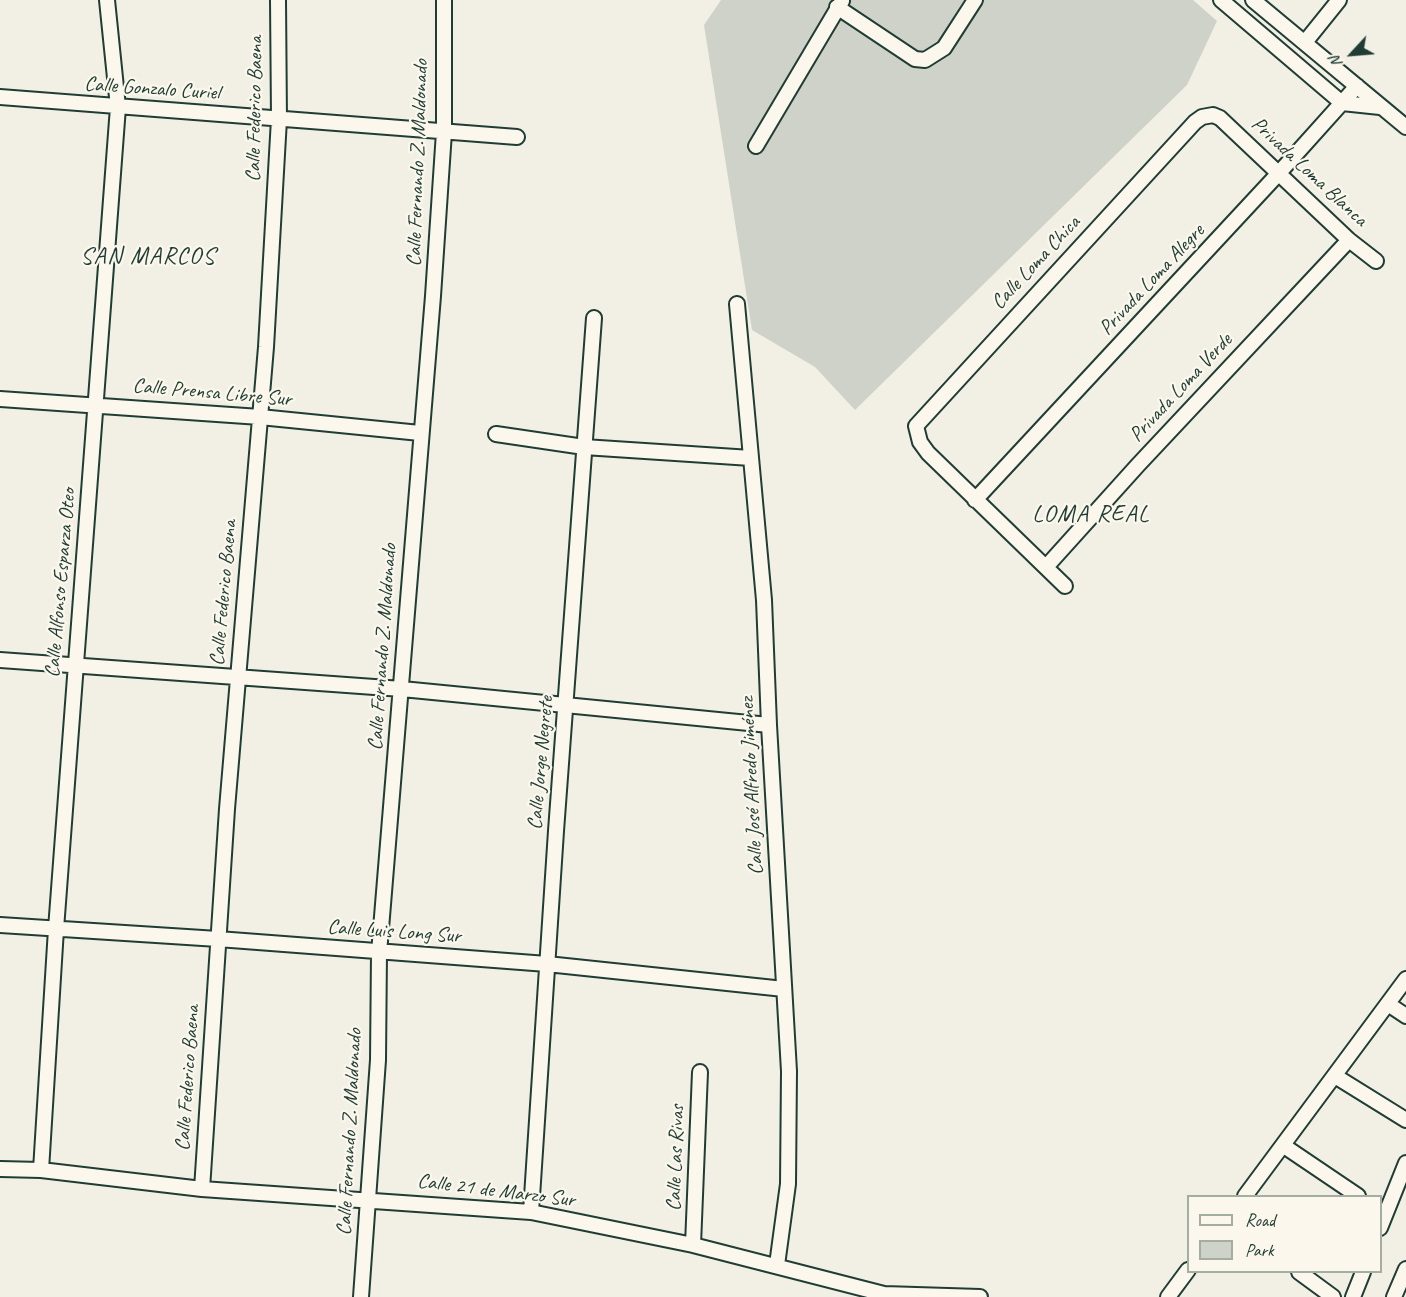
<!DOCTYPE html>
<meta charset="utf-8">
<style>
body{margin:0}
#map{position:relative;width:1406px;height:1297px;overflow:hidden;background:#f2f0e5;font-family:Caveat,sans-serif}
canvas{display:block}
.legend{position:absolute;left:1187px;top:1195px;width:195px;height:78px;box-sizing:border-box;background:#fbf7ec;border:2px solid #a3ada2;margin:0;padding:8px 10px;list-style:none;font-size:18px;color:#1f3d34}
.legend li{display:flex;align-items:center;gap:12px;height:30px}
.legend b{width:30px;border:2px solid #a3ada2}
.north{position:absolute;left:1322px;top:24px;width:60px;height:60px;-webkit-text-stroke:4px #fbf7ec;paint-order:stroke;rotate:244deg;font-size:16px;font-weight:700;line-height:24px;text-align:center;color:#1f3d34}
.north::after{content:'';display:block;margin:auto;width:21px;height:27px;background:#1f3d34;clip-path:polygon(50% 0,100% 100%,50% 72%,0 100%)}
</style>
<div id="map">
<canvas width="1406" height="1297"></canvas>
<ul class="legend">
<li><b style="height:8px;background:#fbf7ec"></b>Road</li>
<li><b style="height:16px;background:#cfd2c8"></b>Park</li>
</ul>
<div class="north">N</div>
</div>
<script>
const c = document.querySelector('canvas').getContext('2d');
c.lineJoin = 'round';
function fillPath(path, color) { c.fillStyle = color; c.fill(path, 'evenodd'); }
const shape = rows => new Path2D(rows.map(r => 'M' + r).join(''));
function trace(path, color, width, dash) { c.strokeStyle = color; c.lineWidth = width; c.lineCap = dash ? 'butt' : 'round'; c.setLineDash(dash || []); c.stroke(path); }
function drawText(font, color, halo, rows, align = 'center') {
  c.font = font + ' Caveat,sans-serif'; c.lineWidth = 4.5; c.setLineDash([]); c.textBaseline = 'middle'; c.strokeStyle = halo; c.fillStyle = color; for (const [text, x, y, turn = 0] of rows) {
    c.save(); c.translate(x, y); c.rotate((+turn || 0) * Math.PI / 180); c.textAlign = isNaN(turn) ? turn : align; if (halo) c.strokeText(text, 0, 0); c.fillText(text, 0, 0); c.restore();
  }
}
fillPath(shape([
 [721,0,1193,0,1217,21,1187,85,855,410,815,367,752,330,704,25]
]), '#cfd2c8');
const street = shape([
 [1221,0,1342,103,1380,107],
 [1253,0,1406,127],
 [837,7,915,59,925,60,944,48,975,0],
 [1306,41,1339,0],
 [0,97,517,137],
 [756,146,842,1],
 [737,304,764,600,769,725,789,1071,788,1184,777,1265],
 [0,399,260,417,420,433],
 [496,434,584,447,751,458],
 [975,500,1278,174,1357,86],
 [1046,567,1138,465,1349,240],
 [1065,586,928,453,920,442,916,426,1195,122,1202,117,1213,115,1220,118,1349,240,1376,261],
 [0,660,402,689,769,725],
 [0,925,218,939,547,964,784,989],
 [1388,1004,1406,1016],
 [1335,1076,1406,1120],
 [1284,1146,1358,1196],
 [0,1169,41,1170,202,1189,531,1212,693,1245,884,1294,980,1297],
 [41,1170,56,929,118,107,107,0],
 [202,1189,227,809,266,347,279,119,278,0],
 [1245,1196,1406,979],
 [531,1212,556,831,594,318],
 [1380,1228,1406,1163],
 [693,1245,700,1072],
 [1299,1272,1333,1297],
 [361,1297,378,1060,379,953,433,296,444,132,444,0],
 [1168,1297,1188,1270],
 [1353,1297,1363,1272],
 [1394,1297,1406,1269]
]);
trace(street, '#1f3d34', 18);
trace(street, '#fbf7ec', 14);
drawText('21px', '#1f3d34', '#fbf7ec', [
 ["Calle Gonzalo Curiel",152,89,4],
 ["Calle Federico Baena",255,109,-89],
 ["Calle Fernando Z. Maldonado",418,163,-88],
 ["Privada Loma Blanca",1309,172,43],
 ["Calle Loma Chica",1036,263,-47],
 ["Privada Loma Alegre",1152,280,-47],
 ["Privada Loma Verde",1181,388,-47],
 ["Calle Prensa Libre Sur",212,393,5],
 ["Calle Alfonso Esparza Oteo",61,583,-85],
 ["Calle Federico Baena",224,593,-85],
 ["Calle Fernando Z. Maldonado",383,647,-86],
 ["Calle Jorge Negrete",541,763,-85],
 ["Calle José Alfredo Jiménez",752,786,-93],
 ["Calle Luis Long Sur",394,932,4],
 ["Calle Federico Baena",188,1078,-86],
 ["Calle Fernando Z. Maldonado",350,1132,-87],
 ["Calle Las Rivas",676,1158,-88],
 ["Calle 21 de Marzo Sur",496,1191,7]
]);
c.letterSpacing = '1.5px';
drawText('24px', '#1f3d34', '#fbf7ec', [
 ["SAN MARCOS",148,257],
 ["LOMA REAL",1091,515]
]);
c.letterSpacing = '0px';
</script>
